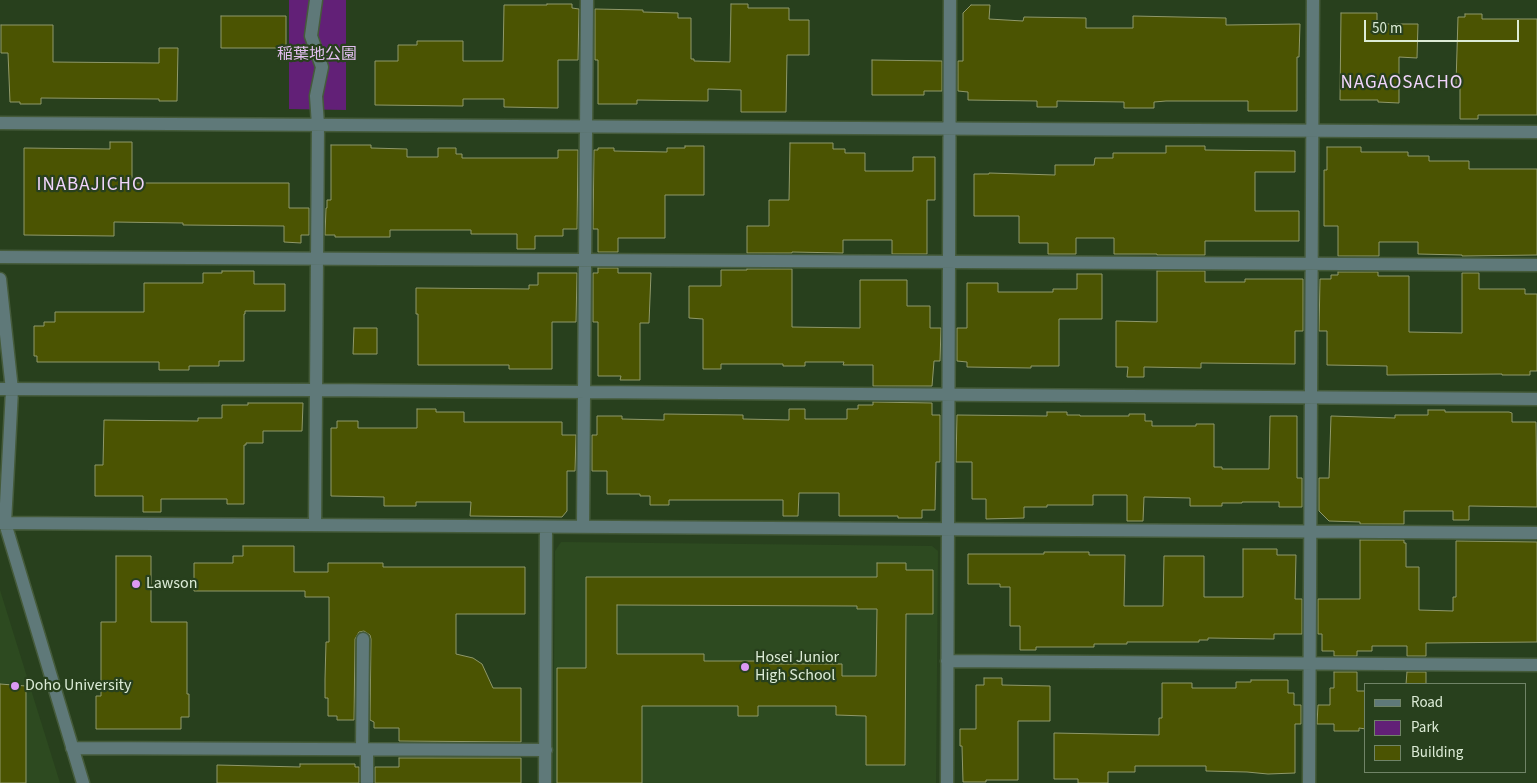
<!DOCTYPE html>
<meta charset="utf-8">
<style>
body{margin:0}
#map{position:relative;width:1537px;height:783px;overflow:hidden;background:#28401d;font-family:"Source Sans 3",sans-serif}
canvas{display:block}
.legend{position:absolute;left:1364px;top:683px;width:162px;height:90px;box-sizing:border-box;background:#28401d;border:1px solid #708467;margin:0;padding:6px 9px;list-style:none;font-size:15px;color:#dcebd6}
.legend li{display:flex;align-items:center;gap:10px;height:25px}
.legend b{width:25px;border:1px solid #708467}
.scale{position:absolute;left:1364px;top:20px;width:155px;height:22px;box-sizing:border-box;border:2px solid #dcebd6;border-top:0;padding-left:6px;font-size:15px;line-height:18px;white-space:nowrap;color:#dcebd6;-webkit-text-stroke:4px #28401d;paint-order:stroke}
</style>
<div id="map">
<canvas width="1537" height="783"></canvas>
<ul class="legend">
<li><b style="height:6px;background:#5f7979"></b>Road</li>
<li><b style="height:14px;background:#622077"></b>Park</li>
<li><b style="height:14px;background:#4b5402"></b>Building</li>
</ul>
<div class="scale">50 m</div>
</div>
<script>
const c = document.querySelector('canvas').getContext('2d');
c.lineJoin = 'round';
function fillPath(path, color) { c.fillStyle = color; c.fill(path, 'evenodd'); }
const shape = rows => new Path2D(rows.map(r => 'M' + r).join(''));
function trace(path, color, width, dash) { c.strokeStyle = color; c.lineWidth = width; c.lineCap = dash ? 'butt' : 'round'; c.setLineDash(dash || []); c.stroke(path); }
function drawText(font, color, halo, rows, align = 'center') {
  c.font = font + ' "Source Sans 3","Noto Sans JP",sans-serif'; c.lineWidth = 4.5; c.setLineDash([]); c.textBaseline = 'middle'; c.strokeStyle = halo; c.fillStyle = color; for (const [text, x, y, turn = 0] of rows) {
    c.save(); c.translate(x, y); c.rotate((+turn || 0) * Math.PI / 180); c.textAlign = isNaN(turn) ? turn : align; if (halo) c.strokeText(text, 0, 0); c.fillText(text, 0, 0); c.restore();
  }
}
fillPath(shape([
 [561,542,932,546,938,551,936,783,553,783,555,551],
 [0,590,60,783,0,783]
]), '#2d4a20');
fillPath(shape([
 [289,0,346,0,346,110,289,109]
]), '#622077');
const building = shape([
 [547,4,572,4,572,8,579,9,578,60,558,60,558,108,504,107,504,99,463,99,463,106,375,105,375,61,398,61,398,45,417,45,417,41,463,41,463,61,503,61,504,5,547,5,547,4],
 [731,4,748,4,748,8,789,8,789,20,809,20,809,55,787,55,786,112,741,112,741,90,708,89,708,101,637,100,637,104,598,104,598,60,595,60,595,9,643,10,643,12,678,13,678,18,691,18,691,59,694,59,694,61,730,62,731,4],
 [971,5,990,5,989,19,1023,21,1024,17,1086,18,1086,28,1133,28,1133,16,1226,18,1226,25,1300,24,1299,57,1297,57,1297,111,1248,111,1248,101,1166,101,1154,102,1154,108,1124,108,1124,102,1057,101,1057,107,1037,107,1037,101,968,100,968,92,958,91,958,61,963,61,963,13,971,5],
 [1341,13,1377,13,1377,24,1418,24,1417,58,1399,57,1399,103,1378,102,1378,100,1340,100,1341,13],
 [1465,14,1482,14,1482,19,1537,19,1537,115,1478,115,1478,119,1460,119,1460,84,1456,84,1458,17,1465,17,1465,14],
 [221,16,286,16,286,48,221,48,221,16],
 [1,25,53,25,53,62,159,63,159,48,178,48,177,101,159,101,159,99,41,98,41,104,20,104,20,102,10,102,8,53,1,53,1,25],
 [872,60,942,61,942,91,924,91,924,95,872,95,872,60],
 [110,142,132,142,132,183,289,183,289,208,309,208,309,235,301,235,301,243,284,242,284,226,183,225,183,223,114,222,114,236,24,235,24,148,110,149,110,142],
 [790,143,833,143,833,149,845,149,845,153,865,153,865,171,913,171,913,157,935,157,935,200,927,200,927,254,892,254,892,240,843,240,843,253,792,252,792,253,747,253,747,226,769,226,769,200,789,200,790,143],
 [331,145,371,145,371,148,407,149,407,157,438,157,438,148,456,148,456,154,462,154,462,158,558,158,558,150,578,150,577,229,563,229,563,236,535,236,535,249,517,249,517,234,471,234,471,230,390,230,390,237,335,237,335,235,325,235,326,208,327,208,327,200,331,200,331,145],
 [685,146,704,146,704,195,665,195,665,238,618,238,618,252,598,252,598,229,593,229,594,150,598,150,598,148,614,148,614,151,667,152,667,148,685,148,685,146],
 [1166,146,1205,146,1205,150,1295,151,1295,172,1255,172,1255,211,1299,211,1299,241,1205,241,1205,255,1157,255,1157,254,1114,254,1114,238,1076,238,1076,254,1048,254,1048,243,1019,243,1019,216,974,216,974,174,989,174,989,173,1055,175,1055,165,1094,165,1095,158,1113,158,1113,153,1166,153,1166,146],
 [1327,147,1361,147,1361,152,1408,152,1408,156,1429,156,1429,161,1469,161,1469,169,1537,169,1537,255,1462,256,1462,255,1418,254,1418,242,1379,242,1379,256,1338,256,1338,226,1324,226,1324,170,1327,170,1327,147],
 [598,268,618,268,618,273,651,273,649,323,640,323,640,380,620,380,621,376,598,376,598,322,593,322,593,273,598,273,598,268],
 [747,269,792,269,792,327,860,328,860,280,907,280,907,306,930,306,930,328,941,328,940,361,934,361,932,386,873,386,873,365,843,365,844,362,805,362,805,366,783,366,783,364,721,364,721,369,703,369,703,319,689,318,689,286,721,286,721,270,747,270,747,269],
 [222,271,254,271,254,284,285,284,285,311,245,311,245,314,244,314,244,361,219,361,219,366,189,366,189,370,159,370,159,362,37,362,37,356,34,356,34,326,44,326,44,322,55,322,55,312,144,312,144,283,203,283,203,273,222,273,222,271],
 [1157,271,1205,271,1205,282,1245,282,1245,279,1303,279,1303,331,1295,331,1295,364,1201,363,1201,368,1144,367,1144,377,1127,377,1128,367,1116,367,1116,321,1157,322,1157,271],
 [1338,272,1378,272,1378,276,1409,276,1409,332,1462,333,1462,273,1479,273,1479,289,1525,289,1525,294,1537,294,1537,371,1530,371,1530,375,1502,375,1502,374,1387,375,1387,366,1327,365,1327,331,1319,331,1320,279,1331,279,1331,275,1338,275,1338,272],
 [538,273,577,273,576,322,552,322,552,369,509,369,509,365,418,365,418,314,416,314,416,288,529,289,529,285,538,285,538,273],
 [1077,274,1102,274,1102,319,1059,319,1059,366,1031,366,1031,368,967,367,967,362,957,361,957,328,967,328,967,283,998,283,998,292,1053,292,1053,289,1077,289,1077,274],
 [354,328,377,328,377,354,353,354,354,328],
 [873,402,932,403,932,415,940,415,940,462,936,462,935,510,922,510,922,518,898,518,898,516,839,516,839,493,799,493,798,516,783,516,783,500,669,500,669,505,650,505,650,496,640,496,640,494,607,494,607,471,592,471,592,435,597,435,597,416,622,416,622,419,664,420,664,414,743,415,743,419,789,420,789,409,805,409,805,419,847,419,847,409,858,409,858,405,873,405,873,402],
 [248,403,303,403,302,431,263,431,263,443,246,443,246,445,244,445,244,504,227,504,227,499,161,499,161,512,143,512,143,496,95,496,95,465,103,465,104,420,198,421,198,418,222,418,222,405,248,405,248,403],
 [417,409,436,409,436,412,464,412,464,422,562,422,562,435,576,435,575,471,567,471,567,511,562,517,470,516,471,502,416,502,416,506,384,506,384,497,331,496,331,428,337,428,337,421,358,421,358,428,417,428,417,409],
 [1428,410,1445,410,1445,412,1509,412,1512,413,1512,422,1536,422,1537,507,1469,506,1469,520,1453,520,1453,511,1404,511,1404,524,1360,524,1360,522,1329,521,1319,511,1319,478,1329,478,1331,416,1395,418,1395,415,1428,415,1428,410],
 [1047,412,1067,412,1067,415,1080,415,1080,416,1129,416,1129,414,1145,414,1145,421,1152,421,1152,426,1196,426,1196,424,1214,424,1214,467,1222,467,1222,469,1269,469,1270,416,1297,416,1297,478,1302,478,1302,507,1279,507,1279,502,1242,502,1242,503,1222,503,1222,506,1190,506,1190,498,1144,497,1143,521,1127,521,1127,495,1093,495,1093,505,1047,505,1047,507,1024,507,1024,518,986,519,986,499,972,499,972,462,956,462,957,415,1047,416,1047,412],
 [1360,540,1404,540,1404,543,1406,543,1406,567,1419,567,1419,610,1453,611,1453,597,1456,597,1456,541,1537,542,1537,642,1426,643,1426,656,1407,656,1407,646,1372,646,1372,651,1357,651,1357,656,1334,656,1334,651,1322,651,1322,634,1318,634,1318,599,1360,599,1360,540],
 [243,546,294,546,294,572,328,572,328,563,383,563,383,567,525,567,525,614,456,614,456,654,473,658,482,664,493,688,521,688,521,742,399,741,399,728,374,728,374,722,370,720,371,639,370,635,364,631,359,632,355,639,354,720,337,720,337,716,328,716,328,698,325,698,325,679,326,642,329,642,329,597,305,597,305,591,194,591,194,563,233,563,233,556,243,556,243,546],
 [1243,549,1277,549,1277,555,1296,555,1295,599,1302,599,1302,634,1274,634,1274,639,1208,638,1208,640,1199,640,1199,642,1127,642,1127,644,1094,644,1094,647,1036,647,1036,650,1020,650,1020,626,1010,626,1010,587,1000,587,1000,584,968,584,968,554,1044,554,1044,552,1089,552,1089,555,1125,555,1124,606,1163,606,1164,556,1204,556,1204,597,1243,597,1243,549],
 [116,556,151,556,151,622,187,622,187,694,189,694,189,717,181,717,181,729,96,729,96,696,101,696,101,622,116,622,116,556],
 [877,563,906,563,906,570,933,570,933,614,906,614,905,765,866,765,866,716,836,715,836,706,758,706,758,716,738,716,738,706,642,706,642,783,557,783,557,668,586,668,586,577,877,577,877,563],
 [617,605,857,606,857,609,877,609,876,676,842,676,842,664,769,664,769,661,704,661,704,654,617,654,617,605],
 [1334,672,1357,672,1357,691,1366,691,1366,729,1359,728,1359,731,1334,731,1334,724,1317,724,1318,705,1330,705,1330,688,1334,688,1334,672],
 [1407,672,1426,672,1426,684,1406,684,1407,672],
 [984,678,1002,678,1002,685,1050,686,1050,721,1018,721,1018,780,986,780,986,782,963,782,962,746,960,746,960,729,976,729,976,685,984,685,984,678],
 [1251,680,1288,680,1288,693,1294,693,1294,705,1301,705,1301,724,1295,724,1295,773,1268,774,1247,772,1206,771,1206,766,1135,766,1135,772,1108,772,1108,783,1078,783,1078,779,1054,779,1054,733,1159,735,1159,718,1162,718,1162,683,1192,683,1192,688,1236,688,1236,682,1251,682,1251,680],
 [0,684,26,686,26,783,0,783,0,684],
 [399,758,521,758,521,783,375,783,375,767,399,767,399,758],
 [300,764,355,764,355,767,359,767,359,783,217,783,217,765,300,767,300,764]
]);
fillPath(building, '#4b5402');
trace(building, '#8f986a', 1);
const minor = shape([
 [0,123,1537,132],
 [0,257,1537,265],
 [0,279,12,390,5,523,83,783],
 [0,389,316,390,1537,399],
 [0,523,1537,533],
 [315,525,318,125,316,96,322,67,311,36,316,0],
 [583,527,587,0],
 [947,661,1537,665],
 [72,748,546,750],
 [362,749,363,639],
 [367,749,367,783],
 [545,783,546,527],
 [947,783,950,0],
 [1309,783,1313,0]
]);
trace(minor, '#455b3b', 15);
trace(minor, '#5f7979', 12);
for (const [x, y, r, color] of [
 [136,584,5,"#dc99f4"],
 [745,667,5,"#dc99f4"],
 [15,686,5,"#dc99f4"]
]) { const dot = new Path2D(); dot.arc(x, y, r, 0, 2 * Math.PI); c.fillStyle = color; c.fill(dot); trace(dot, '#28401d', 2); }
drawText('16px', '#e2bfef', '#28401d', [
 ["稲葉地公園",317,55]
]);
drawText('16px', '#dcebd6', '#28401d', [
 ["Lawson",146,584],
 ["Hosei Junior",755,658],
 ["High School",755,676],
 ["Doho University",25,686]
], 'left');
c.letterSpacing = '1px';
drawText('19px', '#f1d5fc', '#28401d', [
 ["NAGAOSACHO",1402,84],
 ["INABAJICHO",91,186]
]);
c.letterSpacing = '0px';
</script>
